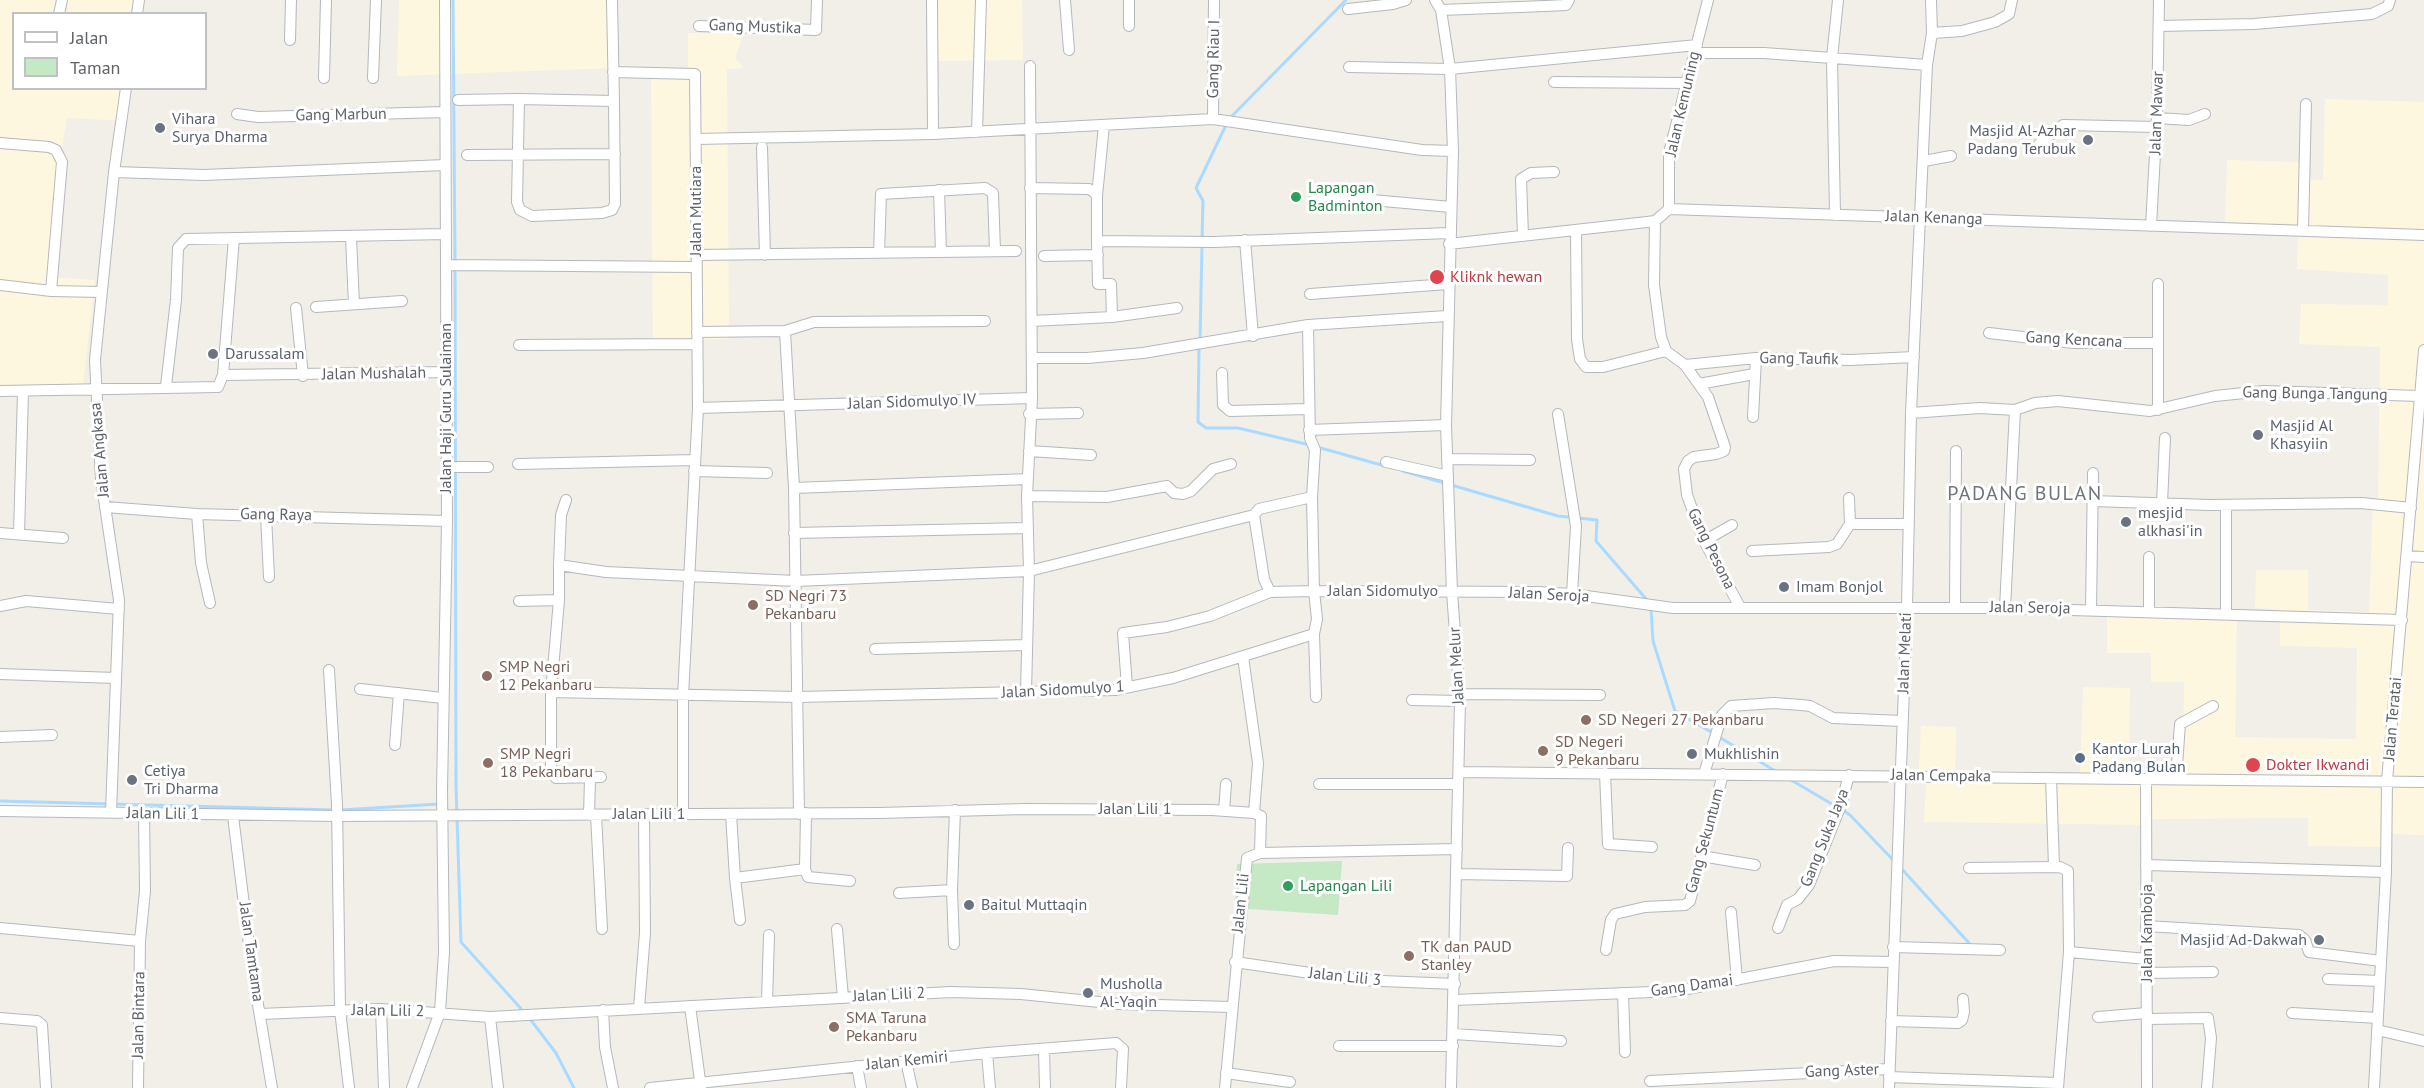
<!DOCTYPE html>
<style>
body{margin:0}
#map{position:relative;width:2424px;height:1088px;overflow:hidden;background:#f1efe8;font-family:"PT Sans",sans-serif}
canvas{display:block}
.legend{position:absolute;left:12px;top:12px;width:195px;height:78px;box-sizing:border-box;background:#fff;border:2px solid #bfc1c3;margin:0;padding:8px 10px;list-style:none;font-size:18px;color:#5f6368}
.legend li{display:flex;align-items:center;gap:12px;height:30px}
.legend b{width:30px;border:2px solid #bfc1c3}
</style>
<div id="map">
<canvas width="2424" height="1088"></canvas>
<ul class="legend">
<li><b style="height:8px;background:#fff"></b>Jalan</li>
<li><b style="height:16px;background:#c5e8c5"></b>Taman</li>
</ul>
</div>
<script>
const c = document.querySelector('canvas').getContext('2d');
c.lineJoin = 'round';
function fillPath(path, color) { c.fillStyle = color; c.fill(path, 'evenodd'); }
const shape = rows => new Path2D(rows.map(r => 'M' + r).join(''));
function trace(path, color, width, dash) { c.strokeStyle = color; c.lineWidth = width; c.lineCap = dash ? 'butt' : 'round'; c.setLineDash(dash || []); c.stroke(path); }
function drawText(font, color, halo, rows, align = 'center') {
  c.font = font + ' "PT Sans",sans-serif'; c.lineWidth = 6; c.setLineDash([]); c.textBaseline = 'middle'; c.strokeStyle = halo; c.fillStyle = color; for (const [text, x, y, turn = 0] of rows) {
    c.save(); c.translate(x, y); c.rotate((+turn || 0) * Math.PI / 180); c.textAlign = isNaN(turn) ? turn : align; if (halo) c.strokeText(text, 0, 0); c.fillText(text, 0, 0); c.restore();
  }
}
fillPath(shape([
 [0,0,145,0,143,13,14,14,14,88,132,89,127,121,67,118,63,142,48,277,95,280,82,394,0,391],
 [399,0,614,0,614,68,397,76],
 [929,0,1022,0,1023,60,931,61],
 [688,33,744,33,735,58,744,68,727,69,729,339,653,340,651,69,688,69],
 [2325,99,2424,102,2424,835,2385,834,2384,847,2308,846,2308,818,2148,819,2147,825,1924,822,1926,785,1919,769,1921,726,1956,727,1955,770,2080,773,2083,687,2130,688,2129,772,2183,773,2184,682,2151,682,2151,653,2107,653,2107,615,2237,618,2235,737,2356,739,2357,648,2280,646,2280,609,2255,608,2256,570,2308,570,2308,610,2369,612,2373,500,2378,498,2380,347,2299,344,2301,304,2388,305,2388,275,2297,269,2298,224,2225,222,2227,160,2299,162,2299,179,2323,180]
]), '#fef7e0');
fillPath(shape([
 [1342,861,1338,915,1235,908,1237,864]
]), '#c5e8c5');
trace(shape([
 [453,0,455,262],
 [1229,119,1346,0],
 [1202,239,1203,201,1196,188,1226,125],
 [455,268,456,786,461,942,524,1012],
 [1200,341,1202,245],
 [1199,347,1198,422,1206,428,1238,428,1310,445],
 [1317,447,1385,466],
 [1403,471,1558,516,1597,520,1596,541,1647,600],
 [1651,609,1653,641,1675,711,1713,733],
 [1719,737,1777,772],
 [1791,780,1837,807],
 [0,801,334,810],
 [341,810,439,804],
 [1843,810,1850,815,1895,862],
 [1900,867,1969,943],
 [530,1019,556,1053,574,1088]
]), '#aadaff', 3);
const minor = shape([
 [612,0,614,101,615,204,612,210,602,213,532,216,520,210,517,202,519,99,614,101],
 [932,0,933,134],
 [1065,0,1069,50],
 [1435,0,1441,10,1450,69,1453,151,1446,425,1452,592,1460,701,1451,1088],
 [1931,0,1932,33],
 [1348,9,1393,4,1406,0],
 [1441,10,1545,6,1566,5,1569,0],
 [59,14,62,0],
 [137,14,139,0],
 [699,26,816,30,817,0],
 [1129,26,1129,0],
 [2159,26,2254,24,2372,14,2388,6,2390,0],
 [290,40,291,0],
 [1695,53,1764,53,1927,65],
 [1349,67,1450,69,1697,45],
 [613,72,695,74,698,408,1032,398],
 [324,78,326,0],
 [373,78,376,0],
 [1554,82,1687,83],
 [458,100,519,99],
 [237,114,258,117,445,112],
 [2157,118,2189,120,2205,114],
 [1213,119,1214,0],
 [977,132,981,0],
 [696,139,933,134,1213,119,1422,150,1453,151],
 [0,143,49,147,56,150,62,162,51,291],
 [2039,144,2063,125,2157,127],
 [762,147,765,255],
 [467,155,615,154],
 [1924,161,1951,156],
 [114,172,204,175,445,165],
 [1030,188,1089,189,1094,192,1097,196,1097,241,1214,242,1449,233],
 [939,190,941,252],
 [1315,195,1451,207],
 [1097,196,1104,125],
 [1669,209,1669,153,1708,0],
 [1835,215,1832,58,1838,0],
 [1655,221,1654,285,1661,337,1666,351,1685,365,1708,397,1725,447,1724,451,1716,454,1694,457,1688,461,1684,469,1687,495,1704,541,1740,607],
 [2151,226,2157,118,2159,0],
 [1576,231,1577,339,1580,359,1586,367,1603,367,1666,351],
 [2303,231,2306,104],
 [1523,236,1521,179,1531,173,1554,172],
 [351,238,354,304],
 [1245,240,1253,336],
 [1097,241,1098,284,1111,284,1112,317,1177,308],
 [1449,244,1647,222,1655,221,1669,209,2424,235],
 [879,253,881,194,985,188,993,193,995,251],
 [696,255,1016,251],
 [1044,256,1098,255],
 [446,265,696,267],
 [2158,284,2158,410],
 [0,285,51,291,101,292],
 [1310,294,1448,284],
 [316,307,402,301],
 [296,308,303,376],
 [1032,321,1112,317],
 [1308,325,1310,438,1315,450,1312,497,1314,591,1317,619,1314,634,1173,678,1115,690,797,697,551,692,559,600,559,565,606,572,796,581,1029,571,1254,515,1264,579,1270,592,1314,591,1537,592,1572,594,1673,608,2005,608,2402,620],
 [697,332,785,331],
 [1989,333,2074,343,2158,343],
 [519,345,697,344],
 [1032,358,1087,358,1143,353,1308,325,1447,316],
 [1685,365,1756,358,1851,360,1914,357],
 [1222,373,1223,405,1230,411,1308,409],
 [223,375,446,372],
 [1699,384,1754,374],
 [166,386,176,300,178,248,186,239,446,234],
 [0,391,218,387,223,375,234,238],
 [1911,413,1980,408,2015,410],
 [1029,414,1078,413],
 [1558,414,1576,526,1572,594],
 [1753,417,1756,358],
 [1309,430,1446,425],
 [1029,451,1091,455],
 [1447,459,1530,460],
 [1386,462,1448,476],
 [518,464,695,460],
 [446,467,488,467],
 [694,471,767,473],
 [794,488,1028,479],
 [1027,496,1107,497,1167,486,1174,493,1183,494,1191,491,1213,469,1231,464],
 [1849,498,1850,524,1907,524],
 [2093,501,2210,505,2361,503,2411,508],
 [2162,503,2165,438],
 [2226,505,2226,614],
 [105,507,197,514,447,521],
 [197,514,201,563,210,603],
 [1254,515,1259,509,1312,497],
 [266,516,269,577],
 [0,533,63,538],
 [794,533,1026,528],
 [19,534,23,392],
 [1704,541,1732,525],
 [1752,551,1829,547,1837,544,1850,524],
 [2407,556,2424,557],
 [559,565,561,515,566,500],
 [519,601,559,600],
 [0,606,26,601,119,609],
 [1955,608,1956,451],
 [2005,608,2015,410,2035,403,2058,401,2150,411,2215,396,2264,391,2420,396],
 [2091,609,2093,473],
 [2149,611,2149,557],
 [1314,634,1316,697],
 [875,649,1026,645],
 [1243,657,1258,763,1254,813],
 [329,670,337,804,340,1010,349,1088],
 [0,674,115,678],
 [1127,687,1123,633,1167,627,1210,616,1270,592],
 [360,689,443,698],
 [551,692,551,771,556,778,601,777],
 [1026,692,1029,571,1027,496,1032,398,1030,66],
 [1460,694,1600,695],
 [1412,700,1460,701],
 [0,737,52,735],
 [395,745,399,693],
 [1459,772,2424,782],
 [1605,773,1608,844,1652,847],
 [1704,774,1722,715,1731,706,1774,703,1801,705,1810,706,1833,718,1902,721],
 [2051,778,2054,867],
 [2146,779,2147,1088],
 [2176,779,2180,724,2213,706],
 [1319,784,1458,784],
 [0,811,337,816,879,813,1025,809,1212,810,1254,813,1261,816,1260,853],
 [1224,811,1226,784],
 [111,812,119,600,101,479,95,360,114,172,126,88],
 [806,813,805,869,808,877,850,881],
 [683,814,683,696,698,408],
 [731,814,735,878,805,869],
 [799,814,794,488,785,331,814,322,985,321],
 [589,815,590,779],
 [596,815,602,929],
 [233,816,252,969,272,1088],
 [1701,856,1755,865],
 [2146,865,2386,872],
 [1969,868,2060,867,2068,871,2069,952,2058,1088],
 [1457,874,1567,876,1568,848],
 [735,878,740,920],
 [899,893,952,890],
 [1731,912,1737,980],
 [2146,926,2299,935,2305,940,2309,952,2381,961],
 [0,928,140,941],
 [1778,928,1787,905,1798,899,1809,885,1841,805,1849,775],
 [837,929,843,998],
 [954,944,952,890,955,810],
 [1893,947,2000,950],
 [1606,950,1611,920,1615,914,1645,907,1685,905,1690,901,1723,774],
 [2069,952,2147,959],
 [1235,962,1358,980,1455,984],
 [2147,973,2213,972],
 [2328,979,2380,981],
 [1623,993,1625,1052],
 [1454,1000,1677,991,1834,961,1893,962],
 [767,1002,769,935],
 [690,1006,701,1088],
 [639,1008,645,933,644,814],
 [381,1009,384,1088],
 [603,1010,605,1047,613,1088],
 [2292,1013,2378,1018],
 [260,1014,381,1009,490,1017,951,992,1021,994,1119,1004,1232,1007],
 [490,1017,498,1088],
 [2098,1017,2147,1013],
 [0,1018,37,1021,42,1025,46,1088],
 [2147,1019,2208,1018,2211,1038,2207,1088],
 [1891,1021,1958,1023,1962,1020,1964,1012,1963,999],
 [2377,1030,2424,1041],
 [1454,1034,1561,1041],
 [1339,1046,1453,1046],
 [1044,1049,1045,1088],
 [987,1053,990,1088],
 [906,1061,912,1088],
 [857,1066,861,1088],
 [1226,1073,1290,1082],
 [1889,1077,2057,1083],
 [1650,1081,1889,1069],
 [138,1088,140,941,145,891,144,813],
 [412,1088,440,1012,444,952,442,790,447,521,445,0],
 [650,1088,987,1053,1116,1043,1123,1049,1121,1088],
 [1225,1088,1247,858,1260,853,1457,849],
 [1889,1088,1907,608,1911,413,1927,65,1932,33,1962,31,1995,22,2009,14,2012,0],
 [2374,1088,2386,872,2387,781,2424,350]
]);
trace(minor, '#b5b8bc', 12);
trace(minor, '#fff', 10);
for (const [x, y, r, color] of [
 [160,128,6,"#6b7280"],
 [2088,140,6,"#6b7280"],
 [1296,197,6,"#2e9e5b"],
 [1437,277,8,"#e0444e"],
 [213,354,6,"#6b7280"],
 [2258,435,6,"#6b7280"],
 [2126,522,6,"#6b7280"],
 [1784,587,6,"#6b7280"],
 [753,605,6,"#8d6e63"],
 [487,676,6,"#8d6e63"],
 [1586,720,6,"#8d6e63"],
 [1543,751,6,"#8d6e63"],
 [1692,754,6,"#6b7280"],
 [2080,758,6,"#5c6f8a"],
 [488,763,6,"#8d6e63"],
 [2253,765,8,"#e0444e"],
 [132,780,6,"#6b7280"],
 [1288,886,6,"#2e9e5b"],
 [969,905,6,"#6b7280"],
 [2319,940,6,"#6b7280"],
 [1409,956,6,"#8d6e63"],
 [1088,993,6,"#6b7280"],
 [834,1027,6,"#8d6e63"]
]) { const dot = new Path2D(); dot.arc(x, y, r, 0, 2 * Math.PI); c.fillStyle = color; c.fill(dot); trace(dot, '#fff', 2); }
drawText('16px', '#5f6368', '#fff', [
 ["Gang Mustika",755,27,2],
 ["Gang Riau I",1214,59,-89],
 ["Jalan Kemuning",1683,104,-77],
 ["Jalan Mawar",2157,113,-88],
 ["Gang Marbun",341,115,-1],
 ["Jalan Mutiara",696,211,-90],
 ["Jalan Kenanga",1934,218,2],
 ["Gang Kencana",2074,340,3],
 ["Gang Taufik",1799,359,1],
 ["Jalan Mushalah",374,374,-1],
 ["Gang Bunga Tangung",2315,394,1],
 ["Jalan Sidomulyo IV",912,402,-2],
 ["Jalan Haji Guru Sulaiman",446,408,-90],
 ["Jalan Angkasa",100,450,-95],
 ["Gang Raya",276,515,1],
 ["Gang Pesona",1711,549,64],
 ["Jalan Sidomulyo",1383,591],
 ["Jalan Seroja",1549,595,3],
 ["Jalan Seroja",2030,608,1],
 ["Jalan Melati",1905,653,-88],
 ["Jalan Melur",1457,666,-93],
 ["Jalan Sidomulyo 1",1063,690,-3],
 ["Jalan Teratai",2393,719,-85],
 ["Jalan Cempaka",1941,776,1],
 ["Jalan Lili 1",1135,809],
 ["Jalan Lili 1",163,814,1],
 ["Jalan Lili 1",649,814],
 ["Gang Suka Jaya",1825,838,-68],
 ["Gang Sekuntum",1705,841,-75],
 ["Jalan Lili",1241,903,-84],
 ["Jalan Kamboja",2147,933,-90],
 ["Jalan Tamtama",251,952,82],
 ["Jalan Lili 3",1345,977,6],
 ["Gang Damai",1692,986,-8],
 ["Jalan Lili 2",889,995,-3],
 ["Jalan Lili 2",388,1011,1],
 ["Jalan Bintara",139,1015,-89],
 ["Jalan Kemiri",907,1061,-6],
 ["Gang Aster",1842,1071,-2]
]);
drawText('16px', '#5b616d', '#fff', [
 ["Vihara",172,119],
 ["Surya Dharma",172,137],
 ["Masjid Al-Azhar",2076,131,"right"],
 ["Padang Terubuk",2076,149,"right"],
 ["Darussalam",225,354],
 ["Masjid Al",2270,426],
 ["Khasyiin",2270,444],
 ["mesjid",2138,513],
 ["alkhasi'in",2138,531],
 ["Imam Bonjol",1796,587],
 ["Mukhlishin",1704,754],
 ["Cetiya",144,771],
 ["Tri Dharma",144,789],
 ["Baitul Muttaqin",981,905],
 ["Masjid Ad-Dakwah",2307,940,"right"],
 ["Musholla",1100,984],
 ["Al-Yaqin",1100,1002]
], 'left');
drawText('16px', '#27864d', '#fff', [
 ["Lapangan",1308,188],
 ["Badminton",1308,206],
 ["Lapangan Lili",1300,886]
], 'left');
drawText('16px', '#be3a42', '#fff', [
 ["Kliknk hewan",1450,277],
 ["Dokter Ikwandi",2266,765]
], 'left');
drawText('16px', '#785e54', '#fff', [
 ["SD Negri 73",765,596],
 ["Pekanbaru",765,614],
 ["SMP Negri",499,667],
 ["12 Pekanbaru",499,685],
 ["SD Negeri 27 Pekanbaru",1598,720],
 ["SD Negeri",1555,742],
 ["9 Pekanbaru",1555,760],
 ["SMP Negri",500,754],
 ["18 Pekanbaru",500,772],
 ["TK dan PAUD",1421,947],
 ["Stanley",1421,965],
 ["SMA Taruna",846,1018],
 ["Pekanbaru",846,1036]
], 'left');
drawText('16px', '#4e5e75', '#fff', [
 ["Kantor Lurah",2092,749],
 ["Padang Bulan",2092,767]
], 'left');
c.letterSpacing = '1.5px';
drawText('20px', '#70757a', '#fff', [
 ["PADANG BULAN",2025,494]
]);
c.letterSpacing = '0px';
</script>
